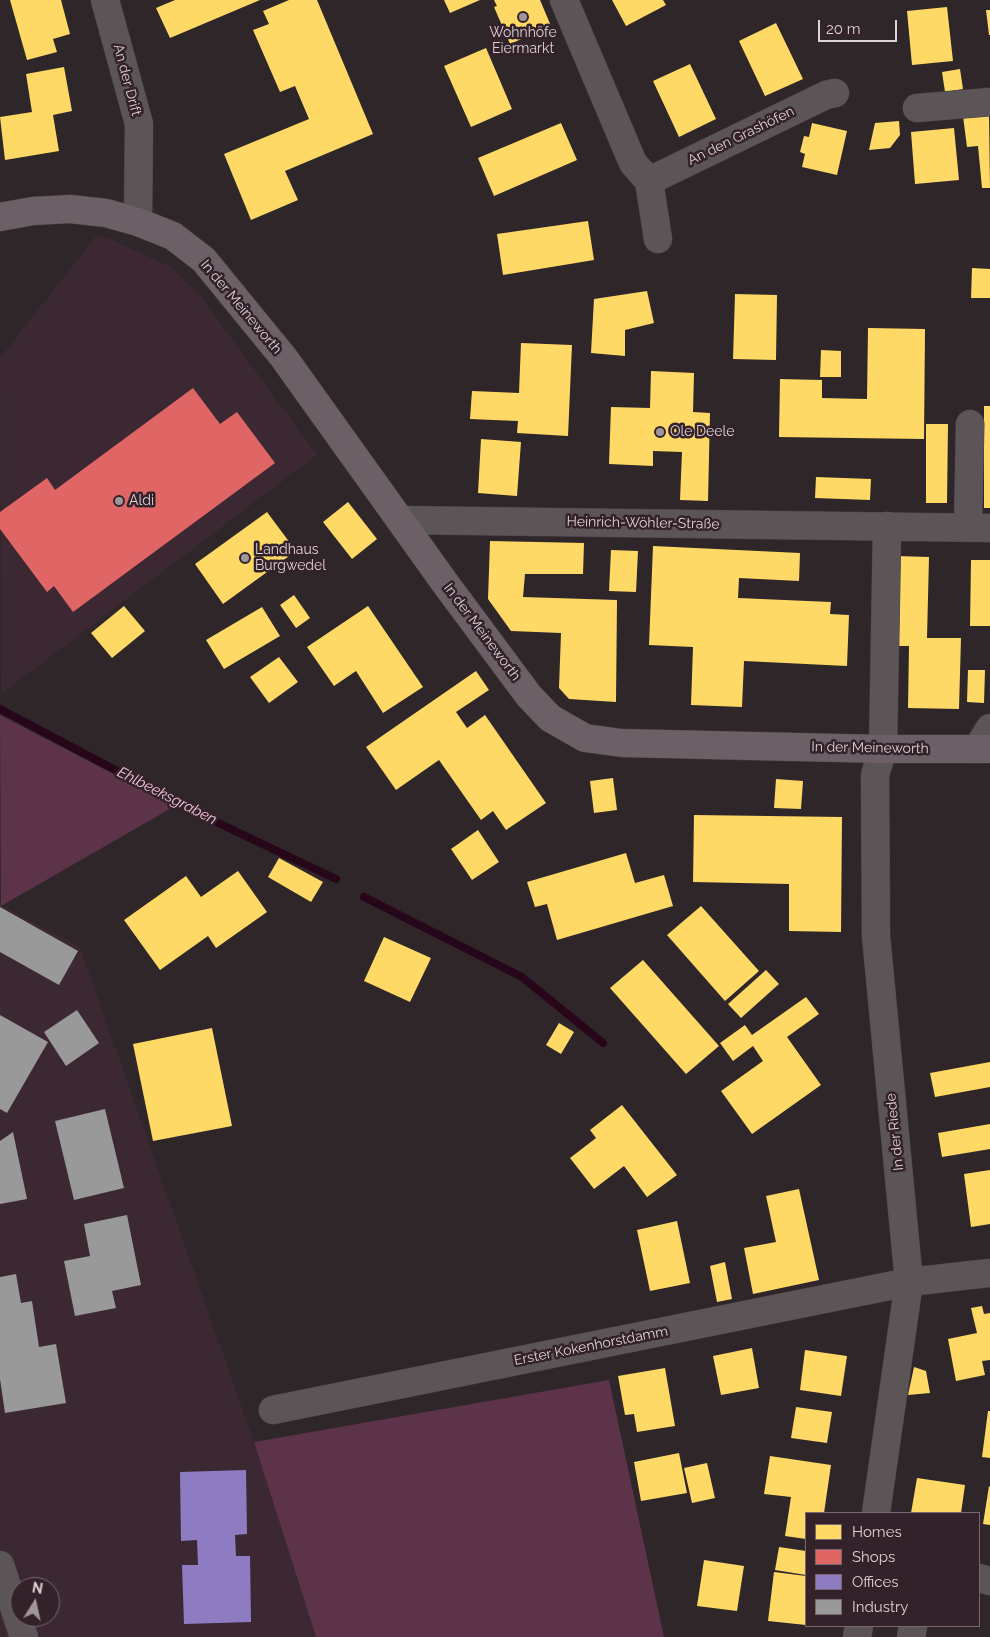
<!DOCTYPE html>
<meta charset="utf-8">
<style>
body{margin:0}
#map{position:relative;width:990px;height:1637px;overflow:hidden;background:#2f262a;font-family:Raleway,sans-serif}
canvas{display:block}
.legend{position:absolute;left:805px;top:1512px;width:175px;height:115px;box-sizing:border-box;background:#33222a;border:1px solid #77686f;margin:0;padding:6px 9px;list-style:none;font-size:15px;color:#ded2d7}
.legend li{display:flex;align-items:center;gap:10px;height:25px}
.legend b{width:25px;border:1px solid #77686f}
.north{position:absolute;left:10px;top:1577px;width:50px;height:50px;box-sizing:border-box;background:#33222a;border:1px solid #77686f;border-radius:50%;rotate:10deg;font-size:14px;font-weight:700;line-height:20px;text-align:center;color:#ded2d7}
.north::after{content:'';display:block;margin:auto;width:18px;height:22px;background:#a1969a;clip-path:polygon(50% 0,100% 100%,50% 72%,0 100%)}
.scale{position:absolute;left:818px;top:20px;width:79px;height:22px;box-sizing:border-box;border:2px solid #ded2d7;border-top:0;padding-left:6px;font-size:15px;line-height:18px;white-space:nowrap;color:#ded2d7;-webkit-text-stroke:4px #33222a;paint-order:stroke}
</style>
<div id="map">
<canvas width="990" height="1637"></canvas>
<ul class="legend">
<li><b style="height:14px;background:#ffd966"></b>Homes</li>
<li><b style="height:14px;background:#e06666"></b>Shops</li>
<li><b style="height:14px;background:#8e7cc3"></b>Offices</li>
<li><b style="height:14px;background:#999"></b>Industry</li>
</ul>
<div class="north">N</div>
<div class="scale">20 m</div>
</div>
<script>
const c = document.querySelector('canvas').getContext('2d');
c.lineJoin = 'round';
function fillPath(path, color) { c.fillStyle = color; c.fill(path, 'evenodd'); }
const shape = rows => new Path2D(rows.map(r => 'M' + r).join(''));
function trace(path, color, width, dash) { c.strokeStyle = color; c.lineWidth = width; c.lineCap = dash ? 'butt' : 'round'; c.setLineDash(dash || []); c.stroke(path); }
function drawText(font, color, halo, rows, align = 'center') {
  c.font = font + ' Raleway,sans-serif'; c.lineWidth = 5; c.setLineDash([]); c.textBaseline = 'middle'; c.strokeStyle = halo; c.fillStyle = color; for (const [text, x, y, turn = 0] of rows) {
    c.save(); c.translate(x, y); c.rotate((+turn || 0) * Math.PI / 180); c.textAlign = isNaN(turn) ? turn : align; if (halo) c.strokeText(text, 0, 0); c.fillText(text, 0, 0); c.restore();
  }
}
fillPath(shape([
 [96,236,108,238,171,267,199,294,317,455,1,694,0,358],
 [0,905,80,947,254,1442,316,1637,0,1637],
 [20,1587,50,1587,50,1617,20,1617]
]), '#3c2832');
fillPath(shape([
 [0,715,175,806,1,906],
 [609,1380,664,1637,316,1637,254,1442]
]), '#5c3348');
fillPath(shape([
 [10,0,61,0,70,34,53,39,57,52,27,60],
 [175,0,260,0,170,38,156,8],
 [289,0,317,0,373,134,285,171,298,200,251,220,224,154,309,119,295,86,280,92,253,30,269,24,263,11],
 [444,0,480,0,450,13],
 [494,0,540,0,551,26,510,44,494,7,497,6],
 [612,0,663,0,666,5,626,26],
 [947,7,953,61,912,65,907,11],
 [986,10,990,10,990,35,989,35],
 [776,23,803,79,765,96,739,41],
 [486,48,512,109,471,127,444,66],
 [690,64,716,119,679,137,653,81],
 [64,67,72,111,53,115,59,151,5,160,0,117,32,112,26,74],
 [960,69,963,89,945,92,942,72],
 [989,113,990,188,982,188,978,146,967,147,963,116],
 [899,121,900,135,890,148,869,150,875,123],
 [561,123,577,160,494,196,478,158],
 [812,123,847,131,837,175,802,167,805,154,800,152,804,136,809,137],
 [954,128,959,180,915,184,911,132],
 [588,221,594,260,503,275,497,234],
 [972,268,990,269,990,298,971,298],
 [647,291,654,323,625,330,625,356,591,353,594,299],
 [735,294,777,295,776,360,733,359],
 [868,328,925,329,924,439,779,437,780,379,822,380,822,398,867,399],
 [521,343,572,345,568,436,517,433,518,421,470,419,472,391,519,393],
 [821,350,841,351,841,377,820,377],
 [651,371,694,373,693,412,710,413,708,501,680,500,682,452,653,451,653,466,609,464,611,407,650,408],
 [984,406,990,406,990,508,984,508],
 [926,424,948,424,947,503,926,503],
 [481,439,521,442,517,496,478,493],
 [816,477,871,479,870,500,815,498],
 [348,502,377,539,352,559,323,522],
 [267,512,296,551,223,604,195,564],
 [490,541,584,543,583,574,525,574,523,597,617,600,616,702,569,699,559,688,561,633,511,631,488,599],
 [653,546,800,553,799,581,739,578,738,598,831,602,830,614,849,615,847,666,744,661,742,707,691,705,693,647,649,645],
 [611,550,638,551,636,592,609,591],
 [896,556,929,557,927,638,961,638,959,709,908,708,909,646,894,646],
 [971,560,990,560,990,626,970,626],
 [294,595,310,618,296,628,280,605],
 [124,606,145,631,112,658,91,633],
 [368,606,423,687,383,713,356,671,334,686,307,647],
 [262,607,280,636,224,669,206,640],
 [279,657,298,682,269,703,250,677],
 [968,670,985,670,984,703,967,702],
 [476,671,489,690,456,712,467,728,485,715,546,803,506,830,493,811,481,820,439,760,396,790,366,747],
 [613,778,617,810,594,813,590,781],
 [776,779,803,781,801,809,774,808],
 [694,815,842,817,841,932,789,931,789,884,693,882],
 [478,830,499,862,472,880,451,849],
 [626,853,635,883,664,875,673,906,557,940,547,904,535,907,527,882],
 [279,858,323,882,311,902,268,877],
 [238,871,267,912,216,948,208,936,160,970,124,920,186,876,201,897],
 [701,906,759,971,725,1001,667,935],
 [384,937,431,958,410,1002,364,981],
 [643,960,719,1046,686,1074,610,988],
 [766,970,779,984,741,1018,728,1004],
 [806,997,819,1014,787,1037,821,1085,752,1134,721,1091,763,1061,753,1046,733,1061,720,1043,745,1025,752,1035],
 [559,1023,574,1032,561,1054,546,1045],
 [212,1028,232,1126,153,1141,133,1044],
 [990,1062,990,1087,935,1097,930,1073],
 [622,1105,677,1175,647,1197,624,1166,594,1189,570,1158,596,1138,590,1130],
 [990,1124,990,1149,942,1157,938,1133],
 [990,1170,990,1224,971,1227,964,1174],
 [799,1189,819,1280,753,1294,744,1248,776,1242,766,1196],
 [677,1221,690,1283,650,1291,637,1230],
 [725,1262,732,1299,717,1302,710,1266],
 [982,1306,984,1314,990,1313,990,1360,982,1361,985,1375,956,1381,948,1339,977,1333,971,1308],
 [752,1348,759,1388,721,1395,713,1356],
 [805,1350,847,1356,841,1396,800,1390],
 [914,1367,926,1371,930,1393,908,1395],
 [665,1368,675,1426,637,1432,634,1414,625,1415,618,1376],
 [796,1407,832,1412,827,1443,791,1438],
 [988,1411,990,1411,990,1458,982,1457],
 [679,1453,687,1493,641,1501,634,1462],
 [770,1456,831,1465,824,1513,806,1513,806,1539,785,1536,791,1497,764,1494],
 [707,1463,715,1498,692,1503,684,1468],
 [917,1478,965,1485,961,1513,911,1513],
 [989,1486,990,1487,990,1525,983,1524],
 [779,1547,806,1551,806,1575,775,1570],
 [704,1560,744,1566,737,1611,697,1606],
 [774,1572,806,1576,806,1625,768,1621]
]), '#ffd966');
fillPath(shape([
 [193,388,220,424,237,412,275,463,73,612,54,586,47,592,0,529,0,512,47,478,55,490]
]), '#e06666');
fillPath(shape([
 [246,1470,247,1534,235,1535,236,1556,250,1556,251,1622,184,1624,182,1565,198,1565,197,1540,181,1541,180,1472]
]), '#8e7cc3');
fillPath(shape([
 [0,907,78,951,59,985,0,952],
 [77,1010,99,1043,66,1066,44,1032],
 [0,1015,48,1042,7,1113,0,1109],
 [105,1109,124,1188,74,1200,55,1121],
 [13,1132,27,1199,0,1204,0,1141],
 [127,1215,141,1285,112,1291,116,1308,75,1316,64,1261,90,1256,84,1224],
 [16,1274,21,1303,32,1301,39,1347,56,1344,66,1403,5,1413,0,1379,0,1277]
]), '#999');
trace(shape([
 [0,709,193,811,336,879],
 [364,897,522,977,603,1043]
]), '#270619', 8);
const minor = shape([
 [105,0,139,124,138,222],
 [564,0,633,163,649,181,826,95,835,93],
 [917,108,990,102],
 [649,181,658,239],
 [400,520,990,528],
 [968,527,970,424],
 [977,749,990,728],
 [273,1410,909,1282,990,1273],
 [876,1513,909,1282,876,936,875,775,883,749,887,526],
 [0,1565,24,1637],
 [979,1578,990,1581],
 [857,1637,859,1626],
 [911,1637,913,1626]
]);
const major = shape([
 [0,217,33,211,70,209,106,213,138,222,173,236,204,260,284,358,445,583,529,696,550,718,585,738,622,743,883,749,990,749]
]);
trace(minor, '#4b4246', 29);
trace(major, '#4b4246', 29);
trace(minor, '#5c5558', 28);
trace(major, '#6c5f66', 28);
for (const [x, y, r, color] of [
 [523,17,5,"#a1969a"],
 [660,432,5,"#a1969a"],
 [119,501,5,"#a1969a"],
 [245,558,5,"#a1969a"]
]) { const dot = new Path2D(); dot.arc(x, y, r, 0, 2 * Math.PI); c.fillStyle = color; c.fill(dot); trace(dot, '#33222a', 2); }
drawText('14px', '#ded2d7', '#33222a', [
 ["Wohnhöfe",523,33,"center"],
 ["Eiermarkt",523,49,"center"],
 ["Ole Deele",670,432],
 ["Aldi",129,501],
 ["Landhaus",255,550],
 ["Burgwedel",255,566]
], 'left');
drawText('14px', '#ded2d7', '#33222a', [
 ["An der Drift",127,80,75],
 ["An den Grashöfen",741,136,-26],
 ["In der Meineworth",241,307,50],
 ["Heinrich-Wöhler-Straße",643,523,1],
 ["In der Meineworth",482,632,53],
 ["In der Meineworth",870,748,1],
 ["In der Riede",895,1132,-96],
 ["Erster Kokenhorstdamm",591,1346,-11]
]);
drawText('italic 15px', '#f3c7db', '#33222a', [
 ["Ehlbeeksgraben",167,796,27]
]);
</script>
